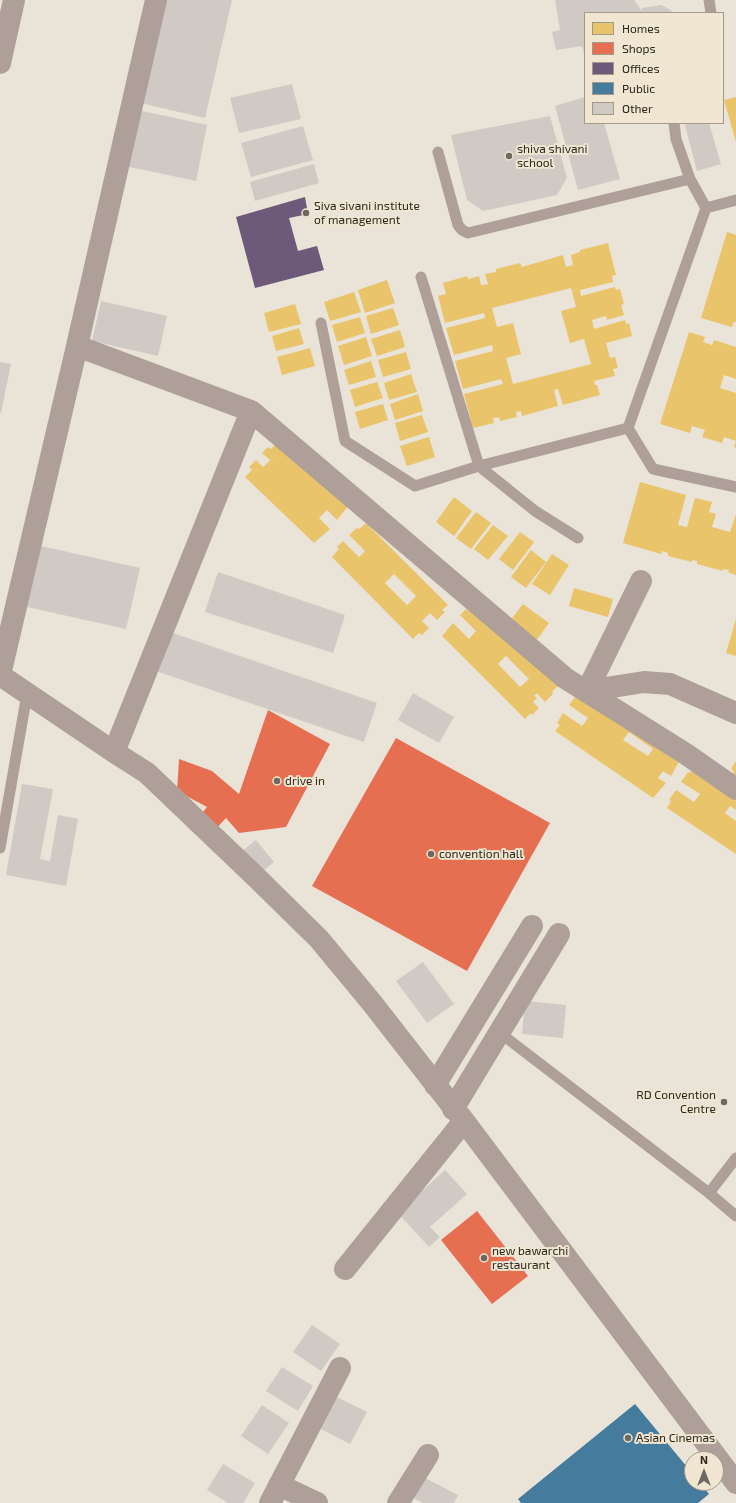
<!DOCTYPE html>
<style>
body{margin:0}
#map{position:relative;width:736px;height:1503px;overflow:hidden;background:#e9e3d8;font-family:"Exo 2",sans-serif}
canvas{display:block}
.legend{position:absolute;left:584px;top:12px;width:140px;height:112px;box-sizing:border-box;background:#f0e6d1;border:1px solid #a19a8a;margin:0;padding:5px 7px;list-style:none;font-size:12px;color:#2b271f}
.legend li{display:flex;align-items:center;gap:8px;height:20px}
.legend b{width:20px;border:1px solid #a19a8a}
.north{position:absolute;left:684px;top:1451px;width:40px;height:40px;box-sizing:border-box;background:#f0e6d1;border:1px solid #a19a8a;border-radius:50%;rotate:0deg;font-size:11px;font-weight:700;line-height:16px;text-align:center;color:#2b271f}
.north::after{content:'';display:block;margin:auto;width:14px;height:18px;background:#6e6960;clip-path:polygon(50% 0,100% 100%,50% 72%,0 100%)}
</style>
<div id="map">
<canvas width="736" height="1503"></canvas>
<ul class="legend">
<li><b style="height:11px;background:#e9c46a"></b>Homes</li>
<li><b style="height:11px;background:#e76f51"></b>Shops</li>
<li><b style="height:11px;background:#6d597a"></b>Offices</li>
<li><b style="height:11px;background:#457b9d"></b>Public</li>
<li><b style="height:11px;background:#d1c9c4"></b>Other</li>
</ul>
<div class="north">N</div>
</div>
<script>
const c = document.querySelector('canvas').getContext('2d');
c.lineJoin = 'round';
function fillPath(path, color) { c.fillStyle = color; c.fill(path, 'evenodd'); }
const shape = rows => new Path2D(rows.map(r => 'M' + r).join(''));
function trace(path, color, width, dash) { c.strokeStyle = color; c.lineWidth = width; c.lineCap = dash ? 'butt' : 'round'; c.setLineDash(dash || []); c.stroke(path); }
function drawText(font, color, halo, rows, align = 'center') {
  c.font = font + ' "Exo 2",sans-serif'; c.lineWidth = 4; c.setLineDash([]); c.textBaseline = 'middle'; c.strokeStyle = halo; c.fillStyle = color; for (const [text, x, y, turn = 0] of rows) {
    c.save(); c.translate(x, y); c.rotate((+turn || 0) * Math.PI / 180); c.textAlign = isNaN(turn) ? turn : align; if (halo) c.strokeText(text, 0, 0); c.fillText(text, 0, 0); c.restore();
  }
}
fillPath(shape([
 [736,97,736,142,724,100],
 [727,232,736,235,736,322,734,322,732,327,701,318],
 [608,243,616,275,612,276,613,282,580,290,581,296,615,287,616,290,620,289,624,304,621,305,624,315,607,320,606,316,592,320,594,329,625,320,626,324,629,323,632,336,606,343,610,358,615,357,618,368,613,369,615,376,594,381,595,385,597,385,600,395,563,405,558,389,554,390,558,406,522,416,521,411,516,412,517,417,500,421,499,417,493,418,494,423,473,428,464,394,503,384,501,379,463,389,455,361,493,351,492,345,454,355,446,328,485,318,484,313,445,323,438,296,446,294,443,283,467,276,468,279,479,276,481,285,488,284,485,274,496,272,496,269,520,263,522,267,563,255,566,267,573,265,571,255,580,252,580,250],
 [571,288,576,307,561,311,570,343,584,339,591,364,513,384,506,358,521,354,513,323,497,327,492,308],
 [387,280,395,303,365,313,358,290],
 [354,292,361,312,330,321,324,302],
 [295,304,301,324,269,332,264,313],
 [393,308,399,325,371,334,366,316],
 [360,317,365,333,337,342,332,325],
 [299,328,304,344,276,351,272,336],
 [400,330,405,347,377,356,371,339],
 [689,332,705,337,703,342,712,345,714,340,736,347,736,379,724,375,720,388,736,393,736,448,734,447,736,441,724,437,722,443,702,437,705,430,692,426,690,433,660,424],
 [366,337,372,356,344,365,338,346],
 [310,348,315,366,282,375,277,357],
 [406,352,411,369,383,377,378,360],
 [371,361,376,377,349,385,344,370],
 [411,374,417,392,389,400,384,383],
 [377,382,383,398,355,407,350,390],
 [418,394,423,411,395,420,390,404],
 [383,404,388,420,360,429,355,412],
 [422,415,428,432,400,441,395,423],
 [429,437,435,457,407,466,400,446],
 [280,440,349,505,337,520,327,510,319,518,330,529,314,543,245,477,252,470,249,467,256,460,263,467,274,457,270,460,262,453,268,447,271,449],
 [640,482,686,495,678,525,687,527,695,498,712,502,709,512,716,514,712,527,730,532,736,514,736,575,728,572,729,570,723,569,723,571,697,564,697,561,692,560,692,562,668,556,668,553,662,551,661,554,623,543],
 [454,497,472,511,454,536,436,522],
 [476,512,491,523,471,549,456,538],
 [366,523,448,605,442,610,445,612,437,620,430,613,422,621,429,628,422,635,419,633,413,639,332,557,339,549,337,547,343,541,359,557,365,551,349,535,357,528,359,529],
 [394,574,416,596,407,605,385,583],
 [493,525,508,536,488,560,474,549],
 [520,532,534,542,513,570,499,559],
 [531,550,546,562,526,588,511,577],
 [552,554,569,565,550,595,532,584],
 [574,588,613,599,608,617,569,606],
 [475,603,558,686,552,692,553,694,545,702,537,693,534,696,537,698,533,702,539,708,532,715,531,713,525,719,442,636,453,623,469,639,476,631,460,615,466,609,468,611],
 [506,656,529,679,520,687,498,664],
 [523,604,549,623,533,645,507,625],
 [736,619,736,656,726,653],
 [583,691,681,758,671,776,663,771,658,778,666,783,653,798,555,731,560,725,557,723,563,713,582,726,588,718,569,705,575,697,578,699],
 [629,732,653,749,648,756,623,740],
 [736,761,736,784,729,779,734,771,731,769],
 [694,767,736,794,736,810,730,806,725,813,736,821,736,854,667,808,671,801,669,800,676,790,694,802,700,794,681,782,688,772,690,773]
]), '#e9c46a');
fillPath(shape([
 [268,710,330,744,286,827,239,833,226,818,212,833,198,818,207,807,177,791,179,759,212,771,239,794],
 [396,738,550,823,467,971,312,886],
 [477,1211,528,1276,492,1304,441,1240]
]), '#e76f51');
fillPath(shape([
 [305,197,308,214,289,218,298,251,317,246,324,270,255,288,236,217]
]), '#6d597a');
fillPath(shape([
 [635,1404,692,1473,692,1483,700,1483,709,1494,698,1503,521,1503,518,1499]
]), '#457b9d');
fillPath(shape([
 [164,0,232,0,205,118,140,103],
 [555,0,634,0,642,11,642,8,661,5,671,10,672,13,585,13,585,56,582,46,556,50,552,32,560,30],
 [292,84,301,119,239,133,230,98],
 [585,97,585,123,604,123,620,179,578,190,555,106],
 [138,110,207,125,196,181,125,166],
 [550,116,567,178,557,195,483,211,467,200,451,135],
 [693,123,709,123,721,164,697,171,685,125],
 [303,126,313,160,251,177,241,143],
 [314,164,319,183,255,201,250,182],
 [101,301,167,316,158,356,92,341],
 [0,362,11,364,1,413,0,413],
 [41,546,140,568,126,629,27,607],
 [218,572,345,615,333,653,205,612],
 [170,632,377,703,364,742,156,671],
 [413,693,454,717,439,743,398,720],
 [22,784,53,789,40,859,50,861,58,815,78,819,66,886,6,875],
 [256,840,274,862,259,874,241,852],
 [423,962,454,1004,427,1023,396,981],
 [525,1001,566,1005,563,1038,522,1034],
 [445,1170,467,1194,430,1227,440,1237,429,1247,398,1213],
 [312,1325,340,1344,321,1371,293,1352],
 [282,1367,313,1386,298,1411,266,1391],
 [329,1393,367,1412,350,1444,313,1425],
 [262,1405,289,1423,268,1454,241,1436],
 [223,1464,255,1483,243,1503,228,1503,207,1490],
 [423,1477,458,1495,454,1503,423,1503,413,1498]
]), '#d1c9c4');
trace(shape([
 [709,0,711,13],
 [674,123,676,139,690,179,706,208],
 [438,152,458,225,462,230,468,233,690,179],
 [321,323,345,441,415,486,479,466,421,277],
 [628,428,706,208,736,200],
 [479,466,628,428,653,469,736,487],
 [479,466,535,511,578,538],
 [0,848,27,694],
 [500,1033,709,1193,736,1216],
 [709,1193,736,1158]
]), '#aea098', 11);
trace(shape([
 [0,63,14,0],
 [77,346,251,411,114,752],
 [251,411,565,678,686,754,736,789],
 [0,675,114,752,147,773,258,879,319,939,372,1003,464,1121,736,1483],
 [0,675,77,346,156,0],
 [587,691,644,682,670,684,736,713],
 [587,691,641,581],
 [435,1085,532,926],
 [453,1109,559,934],
 [345,1269,464,1121],
 [279,1485,317,1503],
 [270,1503,340,1368],
 [398,1503,428,1455]
]), '#aea098', 22);
for (const [x, y, r, color] of [
 [509,156,4,"#6e6960"],
 [306,213,4,"#6e6960"],
 [277,781,4,"#6e6960"],
 [431,854,4,"#6e6960"],
 [724,1102,4,"#6e6960"],
 [484,1258,4,"#6e6960"],
 [628,1438,4,"#6e6960"]
]) { const dot = new Path2D(); dot.arc(x, y, r, 0, 2 * Math.PI); c.fillStyle = color; c.fill(dot); trace(dot, '#f0e6d1', 1.5); }
drawText('12px', '#2b271f', '#f0e6d1', [
 ["shiva shivani",517,149],
 ["school",517,163],
 ["Siva sivani institute",314,206],
 ["of management",314,220],
 ["drive in",285,781],
 ["convention hall",439,854],
 ["RD Convention",716,1095,"right"],
 ["Centre",716,1109,"right"],
 ["new bawarchi",492,1251],
 ["restaurant",492,1265],
 ["Asian Cinemas",636,1438]
], 'left');
</script>
